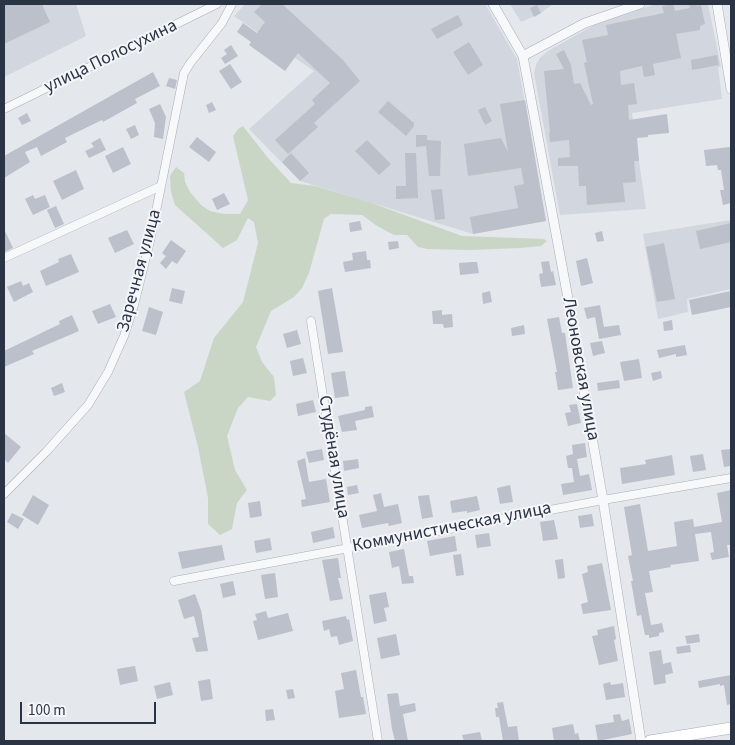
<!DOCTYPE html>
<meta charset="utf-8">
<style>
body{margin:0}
#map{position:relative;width:735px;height:745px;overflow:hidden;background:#e4e7ec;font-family:"Source Sans 3",sans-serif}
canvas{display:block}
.frame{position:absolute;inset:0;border:5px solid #2b3445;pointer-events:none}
.scale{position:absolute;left:20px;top:702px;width:136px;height:22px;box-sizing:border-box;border:2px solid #2b3445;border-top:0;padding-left:6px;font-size:15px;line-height:18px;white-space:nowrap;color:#2b3445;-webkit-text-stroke:4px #f4f6f9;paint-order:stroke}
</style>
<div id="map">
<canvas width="735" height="745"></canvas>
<div class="frame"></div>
<div class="scale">100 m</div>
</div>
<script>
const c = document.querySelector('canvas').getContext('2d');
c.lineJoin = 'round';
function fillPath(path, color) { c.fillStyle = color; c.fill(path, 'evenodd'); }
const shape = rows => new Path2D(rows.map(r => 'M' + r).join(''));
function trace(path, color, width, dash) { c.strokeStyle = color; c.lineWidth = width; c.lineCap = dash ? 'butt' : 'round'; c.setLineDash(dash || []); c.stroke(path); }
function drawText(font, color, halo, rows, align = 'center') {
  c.font = font + ' "Source Sans 3",sans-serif'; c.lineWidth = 4; c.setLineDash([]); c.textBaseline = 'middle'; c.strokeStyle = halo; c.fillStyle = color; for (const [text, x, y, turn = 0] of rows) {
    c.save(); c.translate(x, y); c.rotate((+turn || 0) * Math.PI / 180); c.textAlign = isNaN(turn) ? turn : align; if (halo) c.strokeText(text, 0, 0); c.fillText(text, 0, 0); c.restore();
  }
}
fillPath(shape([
 [4,4,76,4,86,36,4,77],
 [245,4,485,4,517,59,546,221,473,234,300,181,249,129,314,71,234,16],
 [510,4,553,4,541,13,521,22],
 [656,4,708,4,721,67,718,67,722,99,632,113,646,209,560,215,534,73,536,65,540,58,548,51,594,25],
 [731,220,731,289,687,299,688,312,658,319,643,234]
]), '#d2d6de');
fillPath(shape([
 [243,126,268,158,291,183,315,186,369,202,462,236,544,239,547,241,541,246,520,248,470,250,427,249,418,247,407,235,394,235,377,226,362,215,331,214,324,219,309,273,302,288,294,297,271,311,256,347,262,362,274,377,276,395,270,401,248,397,238,408,227,436,235,470,247,490,237,503,232,529,220,535,208,524,208,498,198,447,184,392,200,381,214,338,243,302,258,243,254,222,248,218,237,240,223,248,175,205,171,192,170,176,176,167,184,173,185,182,190,192,201,205,210,211,224,214,240,214,248,200,233,136,238,129]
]), '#c9d6c5');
fillPath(shape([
 [4,4,42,4,50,22,4,44],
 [262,4,282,4,343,60,360,81,314,123,318,127,288,154,275,140,315,104,312,100,330,83,298,53,285,71,249,45,251,42,237,32,243,23,257,33,265,22,254,12],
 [673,4,675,11,690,8,689,4,696,4,697,6,701,5,705,24,700,26,700,30,676,34,681,58,653,64,655,75,644,77,642,66,620,71,621,85,634,83,637,104,628,105,629,120,667,114,669,133,648,135,648,137,637,138,639,161,634,161,636,182,623,183,625,202,587,205,586,186,579,186,578,166,558,166,558,158,570,157,569,140,550,142,549,133,550,132,544,71,564,69,556,54,564,50,571,65,574,84,580,83,591,105,593,104,584,63,587,62,582,40,608,35,606,25,664,13,662,6],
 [537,5,541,13,534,17,530,8],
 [458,15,463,25,437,39,431,29],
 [469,42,483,65,468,75,453,52],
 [231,45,238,56,225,64,221,58,227,54,224,50],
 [717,55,719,65,692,70,691,60],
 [230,64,242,82,231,89,219,71],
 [153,72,160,86,135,99,137,103,103,122,102,120,65,138,67,142,41,156,37,147,25,152,30,162,4,178,4,156],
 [169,78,177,80,175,89,166,86],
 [525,100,546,221,473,234,470,217,518,208,514,186,524,184,521,168,468,176,464,144,501,138,508,152,500,104],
 [388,101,414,123,414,126,406,136,378,112],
 [212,102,216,110,209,113,206,105],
 [160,104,166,117,163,139,154,137,155,123,149,109],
 [485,107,492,121,485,125,478,110],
 [27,113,31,121,22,125,18,118],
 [135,125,139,135,131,139,126,129],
 [416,135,427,135,427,140,441,141,440,176,429,176,426,146,416,147],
 [197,137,216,152,209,162,189,147],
 [100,138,106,150,89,158,85,151,94,147,91,143],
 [367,140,391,164,379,175,355,151],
 [123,147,131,164,113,173,105,156],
 [730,147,731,203,723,205,720,190,724,190,721,170,718,170,717,165,706,166,704,150],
 [291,153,309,173,300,181,282,162],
 [405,153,416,153,418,198,396,199,396,186,406,186],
 [76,170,84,189,62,200,53,181],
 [442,189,445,219,435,220,431,190],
 [224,193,230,204,217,210,212,199],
 [33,195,35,199,45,195,50,207,33,215,25,199],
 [56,206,64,224,55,228,47,210],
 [360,221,362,230,350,232,349,223],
 [731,223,731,242,700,249,696,231],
 [4,229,13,248,4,252],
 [127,230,134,244,115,253,108,238],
 [602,231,604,241,597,242,595,233],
 [171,240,186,251,177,264,172,261,166,269,160,263,166,256,162,253],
 [398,241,399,248,389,250,388,242],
 [664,243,675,299,657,302,646,247],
 [366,251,367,260,370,260,371,268,345,272,343,262,353,260,352,253],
 [71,254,79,272,46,286,40,271,59,262,58,259],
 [587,258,593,283,581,286,576,261],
 [549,261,551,272,553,271,556,285,541,287,539,274,543,273,541,262],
 [473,262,477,262,479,273,460,275,459,263],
 [21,281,23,286,29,283,33,292,14,302,7,287],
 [172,288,185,291,182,304,169,301],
 [332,288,343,352,328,354,318,291],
 [490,291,492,302,483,304,482,293],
 [731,291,731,307,692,315,689,300],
 [110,304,116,317,98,324,92,311],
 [600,305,604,327,619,325,621,335,599,339,595,317,587,319,584,308],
 [149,307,163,312,156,335,142,331],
 [442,310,442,315,452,314,453,327,444,328,443,324,433,324,432,311],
 [72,315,79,331,32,351,34,354,4,367,4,351,60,324,59,321],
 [559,317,562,333,565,333,573,388,558,390,555,372,557,372,547,319],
 [672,320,673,330,664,331,663,322],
 [524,325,525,334,512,336,511,328],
 [297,330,301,344,287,348,283,334],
 [602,341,605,353,593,356,590,343],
 [685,345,687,355,676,357,676,354,659,358,657,350],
 [303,358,307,373,293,376,290,361],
 [639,359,642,378,624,381,620,362],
 [345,371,349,396,335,398,331,373],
 [661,371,662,378,653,381,651,373],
 [619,380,620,388,598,391,597,383],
 [62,383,65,392,54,396,51,388],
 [313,400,316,412,298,416,296,404],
 [577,404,581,423,568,426,565,413,571,412,569,405],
 [372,406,374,417,355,421,357,430,342,432,338,416,365,410,365,407],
 [4,433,21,447,8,463,4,459],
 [585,443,587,457,577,459,580,476,589,474,592,490,563,495,561,484,574,482,572,468,568,468,566,456,573,454,572,445],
 [322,449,324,460,309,463,306,452],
 [731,449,731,466,724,467,721,450],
 [703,454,706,470,693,472,690,456],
 [672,455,675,475,622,484,620,468,646,464,645,460],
 [305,458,309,482,326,479,330,502,302,507,301,500,306,499,297,461],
 [358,459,359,468,344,471,343,461],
 [357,485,359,493,348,495,347,487],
 [510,485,513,502,500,504,497,488],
 [731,490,731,545,727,545,729,557,712,560,710,553,714,552,711,532,695,534,699,561,670,565,671,567,649,571,653,592,645,593,651,625,662,623,664,632,659,633,659,636,649,638,649,635,645,635,641,615,637,616,631,581,633,581,628,556,632,555,624,507,640,504,648,551,677,546,674,522,693,519,694,527,722,522,717,493],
 [381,493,384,507,398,504,402,523,389,526,388,523,362,528,359,515,377,511,373,495],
 [33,495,49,505,38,525,22,515],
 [429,495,433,517,422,519,418,496],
 [477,496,480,510,467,513,467,511,452,513,450,501],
 [260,501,262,516,250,518,248,503],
 [12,513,24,519,18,529,7,522],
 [592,514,594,526,580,528,578,516],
 [554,520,558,539,543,541,540,522],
 [333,527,335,538,313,543,311,532],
 [489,533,491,546,477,548,475,535],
 [455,536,457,551,430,556,427,541],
 [270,538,272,550,256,553,254,541],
 [222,545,225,560,182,569,178,552],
 [404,549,409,576,413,576,414,583,402,584,399,566,392,568,389,552],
 [461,554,464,575,456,576,453,555],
 [338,558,341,578,338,578,343,599,330,601,322,560],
 [563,559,565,578,558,579,555,560],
 [602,563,611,610,583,614,581,604,588,602,582,574,588,572,587,566],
 [275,573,278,597,265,599,261,575],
 [233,581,236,595,223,598,220,584],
 [386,592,389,607,384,608,387,621,374,624,369,595],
 [195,594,201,610,208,651,196,652,192,638,199,637,194,616,184,619,178,600],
 [266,611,268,618,288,613,293,631,258,640,253,621,257,620,255,614],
 [346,616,347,620,349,619,353,641,339,645,337,636,331,637,329,629,324,631,322,621],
 [614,626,616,639,614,640,618,661,599,665,592,636,598,635,597,630],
 [396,634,400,655,381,659,377,638],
 [699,634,700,642,687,644,685,636],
 [690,645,691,652,677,654,676,647],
 [661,650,663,664,671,662,673,673,665,675,666,683,654,685,649,652],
 [135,666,138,681,120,685,117,669],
 [356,670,361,697,363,697,366,714,339,718,335,691,344,689,341,673],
 [731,675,731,704,727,705,724,685,720,686,720,684,699,688,698,681],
 [210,679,213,699,201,701,198,681],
 [170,682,173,695,157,699,154,686],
 [610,682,611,685,623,683,625,697,606,700,603,684],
 [293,689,295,698,288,699,286,690],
 [398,693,400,706,415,703,416,711,403,714,408,741,395,741,392,729,387,694],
 [503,702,508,727,517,726,519,741,503,741,499,717,496,717,495,708,498,708,497,703],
 [273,709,275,720,266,721,265,710],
 [620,714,622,721,629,719,632,734,598,741,595,725,614,722,613,715],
 [573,724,575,734,578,733,580,741,554,741,552,728],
 [480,732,482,741,464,741,462,735]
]), '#bbc0ca');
const minor = shape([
 [4,109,217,4],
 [4,258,161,186],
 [311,321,378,741],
 [4,494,46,452,88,405,108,372,124,336,134,305,150,241,184,73,191,62,222,23,232,4],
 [174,581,603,500,731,478]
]);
const tertiary = shape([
 [493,4,523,56,567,293,603,500,641,741],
 [717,4,731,89],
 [523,56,585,23,640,4]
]);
const primary = shape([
 [650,741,731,728]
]);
trace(minor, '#a9aeb7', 9);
trace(tertiary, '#a9aeb7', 10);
trace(primary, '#a3abb8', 12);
trace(minor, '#f7f8fa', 8);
trace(tertiary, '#f7f8fa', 9);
trace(primary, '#fff', 11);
drawText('18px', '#2b3445', '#f4f6f9', [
 ["улица Полосухина",111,57,-26],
 ["Заречная улица",140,271,-75],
 ["Леоновская улица",580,369,80],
 ["Студёная улица",333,457,81],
 ["Коммунистическая улица",452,528,-11]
]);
</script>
